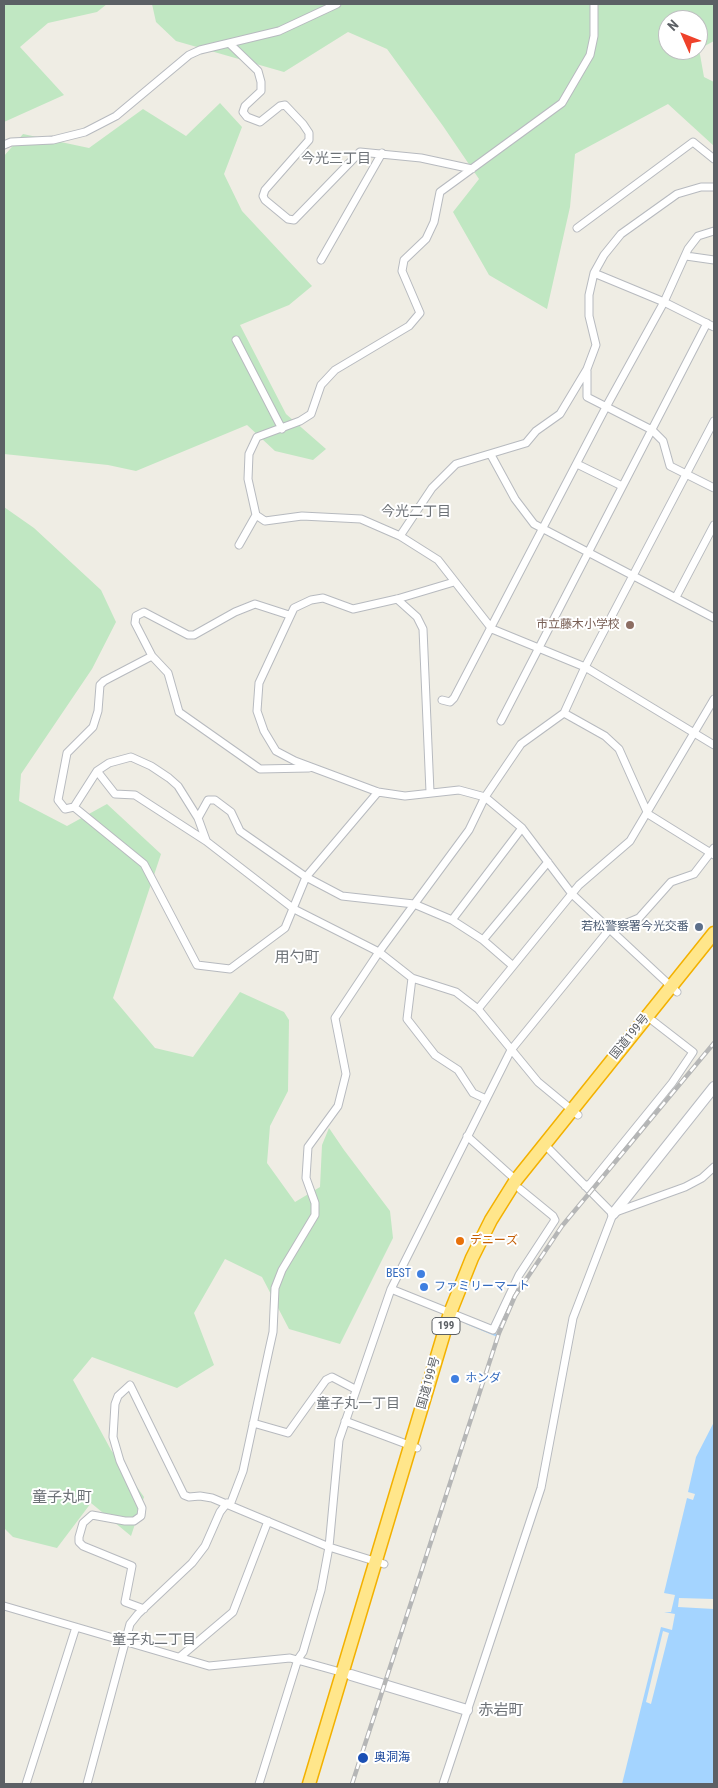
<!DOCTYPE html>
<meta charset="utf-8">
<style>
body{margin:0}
#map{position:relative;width:718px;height:1788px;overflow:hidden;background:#efede4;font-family:"Roboto Condensed",sans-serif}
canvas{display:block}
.frame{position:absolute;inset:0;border:5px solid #5c6065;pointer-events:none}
.north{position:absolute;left:658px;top:10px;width:50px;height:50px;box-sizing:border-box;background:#fff;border:1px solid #bebfc1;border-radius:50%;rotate:314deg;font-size:14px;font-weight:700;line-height:20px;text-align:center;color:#5c6065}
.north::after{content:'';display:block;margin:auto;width:18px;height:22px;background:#ef422b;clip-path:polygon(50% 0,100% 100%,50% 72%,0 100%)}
</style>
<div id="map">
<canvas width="718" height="1788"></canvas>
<div class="frame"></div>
<div class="north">N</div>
</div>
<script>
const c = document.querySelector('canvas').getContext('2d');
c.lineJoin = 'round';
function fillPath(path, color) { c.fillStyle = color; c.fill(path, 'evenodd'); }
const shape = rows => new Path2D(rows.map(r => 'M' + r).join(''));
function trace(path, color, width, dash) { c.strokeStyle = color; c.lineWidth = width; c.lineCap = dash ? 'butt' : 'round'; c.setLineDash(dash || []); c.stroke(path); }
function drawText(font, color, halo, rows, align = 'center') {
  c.font = font + ' "Roboto Condensed","Noto Sans JP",sans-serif'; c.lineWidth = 4; c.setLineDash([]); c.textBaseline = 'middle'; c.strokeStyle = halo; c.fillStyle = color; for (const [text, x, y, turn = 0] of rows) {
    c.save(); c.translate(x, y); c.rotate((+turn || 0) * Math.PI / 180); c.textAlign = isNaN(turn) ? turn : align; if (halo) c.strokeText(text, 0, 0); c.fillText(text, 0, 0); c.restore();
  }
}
fillPath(shape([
 [4,4,107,4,97,12,48,23,20,47,64,95,4,122],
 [152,4,714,4,714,41,699,49,704,77,714,82,714,146,668,104,575,154,570,207,547,309,489,275,453,212,479,179,443,126,387,49,348,32,284,72,176,41,156,22],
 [668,20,698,20,698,50,668,50],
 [220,103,242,127,224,174,242,211,312,286,289,305,240,325,286,414,326,449,313,460,275,451,247,425,136,471,108,465,4,454,4,156,23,134,89,148,143,109,186,136],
 [4,507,34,528,101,590,116,622,92,669,21,774,19,801,67,826,107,804,161,854,113,998,155,1048,193,1057,240,992,284,1012,289,1020,288,1091,270,1126,267,1163,295,1202,320,1187,322,1145,329,1128,344,1150,390,1211,393,1238,340,1344,289,1329,262,1277,225,1259,194,1313,214,1365,177,1388,92,1357,73,1380,111,1450,144,1497,131,1536,91,1503,57,1548,13,1537,4,1528]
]), '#c0e7c2');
fillPath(shape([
 [714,1422,714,1599,679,1598,678,1607,714,1609,714,1784,622,1784,661,1627,672,1630,675,1614,664,1612,671,1612,675,1595,664,1593,687,1498,693,1500,695,1494,688,1492,696,1457],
 [663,1631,669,1633,651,1704,646,1702]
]), '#a4d4ff');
trace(shape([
 [467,1323,496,1335]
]), '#a4d4ff', 2.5);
const street = shape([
 [230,44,258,71,261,82,261,91,245,106,243,112,247,117,260,122,280,106,285,105,303,124,309,133,309,140,265,190,263,196,265,200,288,219,294,220,360,152,421,158,472,169],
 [4,145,11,142,53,140,85,132,116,116,189,55,200,50,279,31,337,4],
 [577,228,693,142,714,159],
 [686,256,714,260],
 [321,260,382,153],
 [594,273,664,302,714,327],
 [236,340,282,429],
 [587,371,587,397,652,430,663,441,670,466,714,488],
 [491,455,515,499,534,524,714,618],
 [577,464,622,486],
 [256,515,265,521,302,516,361,519,400,536,438,560,492,629,585,667,714,745],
 [400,536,432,488,456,464,526,443,536,431,560,414,587,369,596,345,589,316,589,295,594,273,604,255,621,234,677,194,701,187,714,187],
 [239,545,256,515,248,479,249,454,257,437,300,421,311,414,321,385,335,370,409,326,420,313,402,271,404,260,426,239,434,222,440,192,562,103,590,55,594,36,594,4],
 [454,582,397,599,353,609,323,598,311,600,294,608,259,683,257,711,264,731,276,751,295,761,378,792,405,796,459,790,485,797,522,828,572,894,677,992],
 [676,597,714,525],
 [397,599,417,617,423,629,430,792],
 [289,615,255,604,235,612,194,635,188,635,144,612,136,616,135,623,152,656,168,673,179,712,260,769,309,768],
 [152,656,104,681,100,685,98,711,93,727,67,753,58,800,65,809,74,807,144,864,197,965,230,969,285,928,306,877,378,792],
 [442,700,450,702,454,698,606,407,664,302,688,249,698,236,714,231],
 [564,713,605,736,619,749,648,814,714,855],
 [501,721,707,323],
 [97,771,115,794,135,795,206,841,294,909,379,952,412,978,456,992,478,1009,538,1082,578,1115],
 [74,807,97,771,109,763,131,757,151,766,169,778,178,786,198,818,206,840],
 [198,818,208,800,215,800,231,812,240,831,306,877,342,896,414,904,452,920,483,940,513,966],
 [452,920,522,828],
 [483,940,548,862],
 [412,978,407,1019,435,1055,458,1070,473,1093,486,1099],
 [478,1009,579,885,630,841,714,699],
 [467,1136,517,1181],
 [549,1149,613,1214],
 [585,1186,590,1184,672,1083,693,1052,653,1021],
 [613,1213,685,1187,702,1178,714,1167],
 [391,1289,493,1330,519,1275,555,1220,553,1216,520,1189],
 [345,1421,417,1448],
 [253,1423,288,1433,326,1380,332,1377,355,1389],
 [230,1505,243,1471,269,1350,273,1332,275,1288,282,1270,315,1215,315,1203,306,1178,308,1147,338,1106,346,1074,335,1018,379,952,469,830,485,797,521,744,564,713,585,667,714,421],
 [4,1606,209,1666,290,1658,344,1673],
 [144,1609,125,1602,132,1566,83,1546,79,1542,79,1537,83,1523,92,1515,125,1521,134,1521,141,1516,142,1508,120,1461,113,1437,115,1404,118,1396,130,1385,184,1495,189,1497,200,1496,212,1498,329,1547,384,1564],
 [181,1656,233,1612,268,1521],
 [26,1784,76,1627],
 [87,1784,130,1624,138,1614,192,1563,205,1546,220,1512,227,1503],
 [259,1784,298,1659,303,1652,321,1590,329,1547,339,1440,391,1289,511,1050,608,931,639,918,671,882,694,874,714,848],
 [443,1784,541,1488,573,1318,613,1214]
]);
const secondary = shape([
 [613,1214,714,1087],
 [351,1675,467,1710]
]);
const highway = shape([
 [309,1784,450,1313,472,1258,491,1220,516,1180,714,933]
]);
trace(street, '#b7babf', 9);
trace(secondary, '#b8bbc1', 12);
trace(highway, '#f3b100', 15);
trace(street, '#fff', 7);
trace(secondary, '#fff', 10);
trace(highway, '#ffe68b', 12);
const rail = shape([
 [352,1784,499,1333,515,1296,562,1226,714,1043]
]);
trace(rail, '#b5b6b6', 4.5);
trace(rail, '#fff', 2.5, [8]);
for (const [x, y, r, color] of [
 [630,625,5,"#8d6e63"],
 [699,927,5,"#5c6f8a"],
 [460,1241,5,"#e8710a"],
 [421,1274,5,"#3f7fe0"],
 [424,1287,5,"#3f7fe0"],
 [455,1379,5,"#3f7fe0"],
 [363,1758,6,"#1a4fb4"]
]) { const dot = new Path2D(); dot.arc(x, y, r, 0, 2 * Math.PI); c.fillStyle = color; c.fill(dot); trace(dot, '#fff', 2); }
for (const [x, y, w] of [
 [446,1326,28]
]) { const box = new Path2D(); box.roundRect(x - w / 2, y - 8.5, w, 17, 4); c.fillStyle = '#fff'; c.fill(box); trace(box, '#5c6065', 1); }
drawText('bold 11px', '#5c6065', null, [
 ["199",446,1326]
]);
drawText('12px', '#785e54', '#fff', [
 ["市立藤木小学校",620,625]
], 'right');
drawText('12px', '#4e5e75', '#fff', [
 ["若松警察署今光交番",689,927]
], 'right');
drawText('12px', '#5c6065', '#fff', [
 ["国道199号",630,1037,-51],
 ["国道199号",429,1383,-74]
]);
drawText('12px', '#c56008', '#fff', [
 ["デニーズ",470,1241]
], 'left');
drawText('12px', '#366cbe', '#fff', [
 ["BEST",411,1274,"right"],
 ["ファミリーマート",434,1287],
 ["ホンダ",465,1379]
], 'left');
drawText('12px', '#164399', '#fff', [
 ["奥洞海",374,1758]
], 'left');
drawText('14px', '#6d7277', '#fff', [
 ["今光三丁目",336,159],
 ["今光二丁目",416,512],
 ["童子丸一丁目",358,1404],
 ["童子丸二丁目",154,1640]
]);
drawText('15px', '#6d7277', '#fff', [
 ["用勺町",297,958],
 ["童子丸町",62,1498],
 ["赤岩町",501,1711]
]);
</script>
